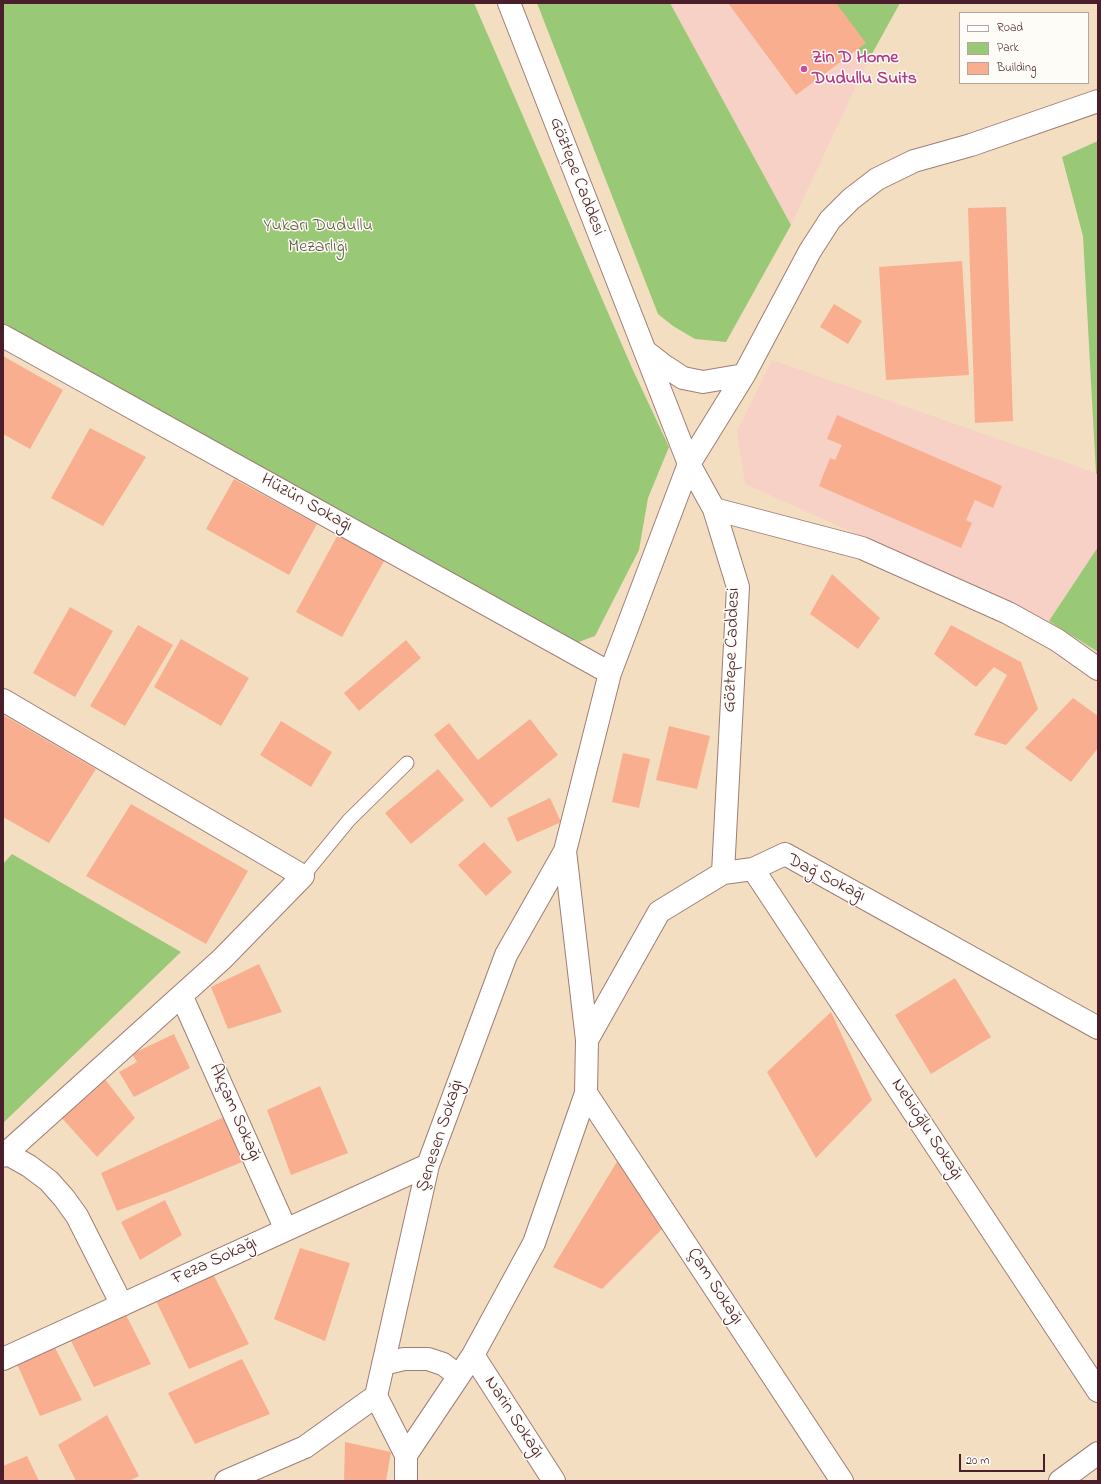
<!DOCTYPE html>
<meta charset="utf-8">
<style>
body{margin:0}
#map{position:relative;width:1101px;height:1484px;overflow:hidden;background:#f4dec1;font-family:"Indie Flower",sans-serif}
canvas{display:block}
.frame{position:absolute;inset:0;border:4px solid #4a1f2b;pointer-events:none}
.legend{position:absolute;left:959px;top:12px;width:130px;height:72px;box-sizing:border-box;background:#fdfcf7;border:1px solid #b5a4a5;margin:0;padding:5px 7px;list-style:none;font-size:12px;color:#4a1f2b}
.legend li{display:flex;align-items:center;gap:8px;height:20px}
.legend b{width:20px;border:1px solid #b5a4a5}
.scale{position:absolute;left:959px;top:1454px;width:86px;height:18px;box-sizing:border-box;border:2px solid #4a1f2b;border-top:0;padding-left:5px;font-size:12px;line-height:14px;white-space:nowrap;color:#4a1f2b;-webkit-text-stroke:3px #fdfcf7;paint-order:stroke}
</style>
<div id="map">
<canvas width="1101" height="1484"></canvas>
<div class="frame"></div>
<ul class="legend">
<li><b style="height:5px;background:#fff"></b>Road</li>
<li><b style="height:11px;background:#99c876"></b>Park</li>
<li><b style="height:11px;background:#f9ae90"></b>Building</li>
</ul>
<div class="scale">20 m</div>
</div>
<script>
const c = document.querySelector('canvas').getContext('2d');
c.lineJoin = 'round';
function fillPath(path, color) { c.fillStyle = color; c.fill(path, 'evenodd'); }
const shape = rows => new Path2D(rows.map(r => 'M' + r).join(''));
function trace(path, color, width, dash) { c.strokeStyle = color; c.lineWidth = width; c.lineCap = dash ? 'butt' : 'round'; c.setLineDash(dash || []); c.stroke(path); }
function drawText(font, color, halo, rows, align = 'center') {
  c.font = font + ' "Indie Flower",sans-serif'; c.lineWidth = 3; c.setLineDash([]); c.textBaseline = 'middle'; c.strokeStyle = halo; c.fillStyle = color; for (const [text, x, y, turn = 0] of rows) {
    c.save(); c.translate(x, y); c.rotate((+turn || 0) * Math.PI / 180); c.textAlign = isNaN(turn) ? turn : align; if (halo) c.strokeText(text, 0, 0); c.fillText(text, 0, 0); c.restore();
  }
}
fillPath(shape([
 [670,3,827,3,867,63,791,225],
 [772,360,1096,473,1098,476,1098,547,1049,621,745,484,737,431]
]), '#f7d1c6');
fillPath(shape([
 [3,3,474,3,632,368,669,447,648,498,639,550,595,636,573,644,3,326],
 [537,3,670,3,791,225,726,342,695,339,673,326,658,314],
 [827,3,900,3,867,63],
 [1098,141,1098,476,1096,473,1083,236,1062,157],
 [1098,547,1098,652,1049,621],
 [12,854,181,952,3,1123,3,864]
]), '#99c876');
fillPath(shape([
 [728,3,836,3,866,43,796,95],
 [1006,207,1013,421,975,423,968,208],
 [962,261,969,375,886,380,879,267],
 [834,304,862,321,848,344,820,327],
 [3,356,63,390,30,449,3,434],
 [837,415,1002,486,993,508,975,500,966,520,972,523,961,548,819,486,830,458,835,460,842,445,827,439],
 [90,428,146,457,103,526,51,498],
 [234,479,317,524,289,575,206,529],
 [341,529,388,554,342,637,296,612],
 [832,574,880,618,858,649,810,614],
 [70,607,113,631,75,697,33,673],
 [138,625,173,645,125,726,90,706],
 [951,625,1021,662,1038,709,1006,745,974,735,1007,675,994,667,976,687,934,654],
 [181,639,249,678,221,726,154,687],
 [406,640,421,658,359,711,344,693],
 [1073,698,1098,716,1098,748,1071,782,1025,748],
 [3,715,96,769,49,843,3,817],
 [530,719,558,755,491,808,434,735,449,723,478,760],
 [281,721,332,752,311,787,260,755],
 [669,726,710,736,697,789,656,780],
 [623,753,650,759,639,808,612,802],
 [438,769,464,800,411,844,385,813],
 [550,798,561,822,517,842,507,818],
 [131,804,248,871,206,944,86,876],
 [484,842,512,872,486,896,458,865],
 [259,964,282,1012,228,1029,211,987],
 [955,978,991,1037,931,1074,895,1015],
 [831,1012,872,1100,816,1158,767,1072],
 [174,1034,190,1068,134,1097,119,1072,137,1062,132,1054],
 [104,1078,135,1118,97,1157,60,1116],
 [320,1086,348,1153,291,1175,267,1110],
 [224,1117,242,1162,171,1191,117,1211,101,1173],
 [618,1160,664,1227,602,1289,553,1267],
 [165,1200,182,1235,140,1260,121,1222],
 [300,1248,350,1263,325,1341,274,1319],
 [212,1272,249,1344,189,1369,156,1301],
 [126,1315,151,1364,94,1387,70,1339],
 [54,1346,82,1400,40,1416,17,1364],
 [242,1359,270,1414,195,1444,168,1393],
 [107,1415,139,1476,129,1481,76,1481,58,1445],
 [345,1442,391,1452,386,1481,344,1481],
 [27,1456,39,1481,3,1481,3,1466]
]), '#f9ae90');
const service = shape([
 [303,876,349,820,407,763]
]);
const minor = shape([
 [509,3,689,464,714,509,738,587,723,873],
 [3,336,610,673],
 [645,351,663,365,683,378,703,382,744,375],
 [714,509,862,548,1008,613,1057,640,1098,669],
 [3,700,303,876,222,959,3,1156],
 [753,869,1098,1391],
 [182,997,286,1230],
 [587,1040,659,912,723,873,753,869,785,854,1098,1028],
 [586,1093,842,1481],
 [6,1153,29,1166,49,1181,64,1198,77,1216,122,1305],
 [473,1355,554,1481],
 [3,1359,428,1165],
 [383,1364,404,1359,428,1359,443,1364,459,1376],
 [406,1455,376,1396,428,1165,506,955,565,851],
 [226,1481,305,1447,376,1396],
 [406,1481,406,1455,473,1355,534,1243,586,1093,587,1040,565,851,610,673,689,464,744,375,810,251,830,220,851,199,877,179,914,161,971,145,1098,101],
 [1060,1481,1098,1453]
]);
trace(service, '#9f7e76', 15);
trace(minor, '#9f7e76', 24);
trace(service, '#fff', 13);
trace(minor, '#fff', 22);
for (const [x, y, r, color] of [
 [804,69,4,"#d1479c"]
]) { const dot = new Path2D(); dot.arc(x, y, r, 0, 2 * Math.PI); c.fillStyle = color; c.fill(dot); trace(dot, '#fdfcf7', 1.5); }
drawText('bold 18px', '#b23c85', '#fdfcf7', [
 ["Zin D Home",812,59],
 ["Dudullu Suits",812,80]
], 'left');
drawText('18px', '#4a1f2b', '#fdfcf7', [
 ["Göztepe Caddesi",576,177,69],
 ["Hüzün Sokağı",306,504,29],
 ["Göztepe Caddesi",733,650,-88],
 ["Dağ Sokağı",826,879,27],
 ["Akçam Sokağı",234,1113,66],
 ["Nebioğlu Sokağı",926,1130,57],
 ["Şenesen Sokağı",441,1136,-72],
 ["Feza Sokağı",215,1262,-25],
 ["Çam Sokağı",714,1287,57],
 ["Narin Sokağı",513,1418,57]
]);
drawText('18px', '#665a45', '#fdfcf7', [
 ["Yukarı Dudullu",318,227],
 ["Mezarlığı",318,248]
]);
</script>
